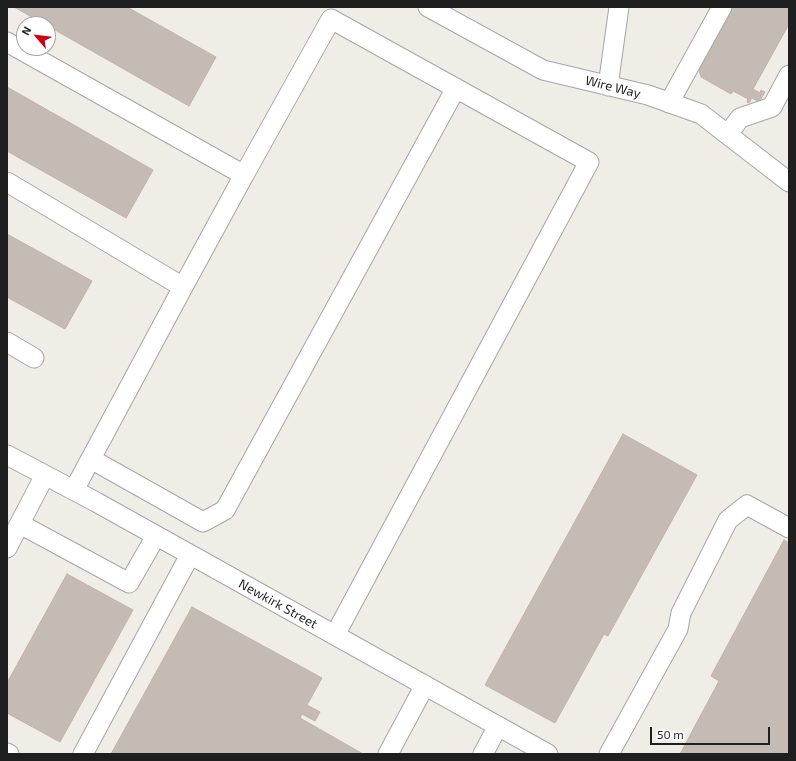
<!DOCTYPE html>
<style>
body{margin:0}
#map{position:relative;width:796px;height:761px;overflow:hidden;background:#f0ece6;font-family:"Exo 2",sans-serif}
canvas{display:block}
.frame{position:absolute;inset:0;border:8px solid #1f1f1f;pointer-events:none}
.north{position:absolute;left:16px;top:16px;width:40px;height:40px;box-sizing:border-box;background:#fff;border:1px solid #a5a5a5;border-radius:50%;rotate:298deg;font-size:11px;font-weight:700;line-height:16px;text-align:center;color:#1f1f1f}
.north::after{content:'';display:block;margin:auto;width:14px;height:18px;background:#cf0012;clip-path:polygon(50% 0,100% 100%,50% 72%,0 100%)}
.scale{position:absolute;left:650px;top:727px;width:120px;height:18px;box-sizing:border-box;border:2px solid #1f1f1f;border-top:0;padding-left:5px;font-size:12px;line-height:14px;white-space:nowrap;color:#1f1f1f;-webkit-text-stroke:3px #fff;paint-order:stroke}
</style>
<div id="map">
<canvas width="796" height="761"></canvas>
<div class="frame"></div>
<div class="north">N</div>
<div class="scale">50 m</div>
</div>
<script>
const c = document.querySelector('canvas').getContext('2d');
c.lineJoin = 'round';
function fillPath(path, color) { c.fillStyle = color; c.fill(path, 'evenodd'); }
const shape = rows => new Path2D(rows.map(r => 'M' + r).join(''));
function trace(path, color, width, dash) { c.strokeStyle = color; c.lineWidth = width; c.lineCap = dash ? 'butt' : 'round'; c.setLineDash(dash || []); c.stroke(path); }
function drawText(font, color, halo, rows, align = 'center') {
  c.font = font + ' "Exo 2",sans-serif'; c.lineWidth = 3.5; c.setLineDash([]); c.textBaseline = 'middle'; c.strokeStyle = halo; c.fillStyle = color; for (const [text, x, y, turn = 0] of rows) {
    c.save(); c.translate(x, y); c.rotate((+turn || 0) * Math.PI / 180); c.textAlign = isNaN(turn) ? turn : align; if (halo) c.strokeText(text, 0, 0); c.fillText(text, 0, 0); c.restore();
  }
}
const building = shape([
 [14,7,127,7,216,57,189,106,48,26,48,24,44,24,14,7],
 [731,7,789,7,789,24,753,89,760,93,761,90,765,92,759,102,752,98,749,103,747,102,748,99,733,91,731,94,701,77,698,67,731,7],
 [7,87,153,170,126,218,7,151,7,87],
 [7,234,92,281,65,329,7,297,7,234],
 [623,434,697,475,608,636,604,634,555,723,485,685,623,434],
 [784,540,789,543,789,754,680,754,719,681,711,676,784,540],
 [67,574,133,610,60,742,7,713,7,683,67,574],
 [192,607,322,678,307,705,320,712,315,721,302,714,300,718,363,754,111,754,192,607]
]);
fillPath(building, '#c5bbb5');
trace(building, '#c2b1a8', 1);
const minor = shape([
 [428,7,543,70,648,95,701,114,789,182],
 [7,42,244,175,183,287],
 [608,86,619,7],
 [669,103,722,7],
 [728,134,740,118,772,107,789,75],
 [244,175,331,19,589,162,335,635],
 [7,182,183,287,74,490],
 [7,342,34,358],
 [7,455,96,502,548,754],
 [91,459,203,522,225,510,456,88],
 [20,524,129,583,156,536],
 [7,548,45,475],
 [7,753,9,754],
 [83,754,190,555],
 [388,754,425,685],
 [483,754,498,726],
 [609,754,678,629,681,613,728,520,747,505,789,528]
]);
trace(minor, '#a6a6a6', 21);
trace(minor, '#fff', 19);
drawText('13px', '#1f1f1f', '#fff', [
 ["Wire Way",613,87,14],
 ["Newkirk Street",278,604,29]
]);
</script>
